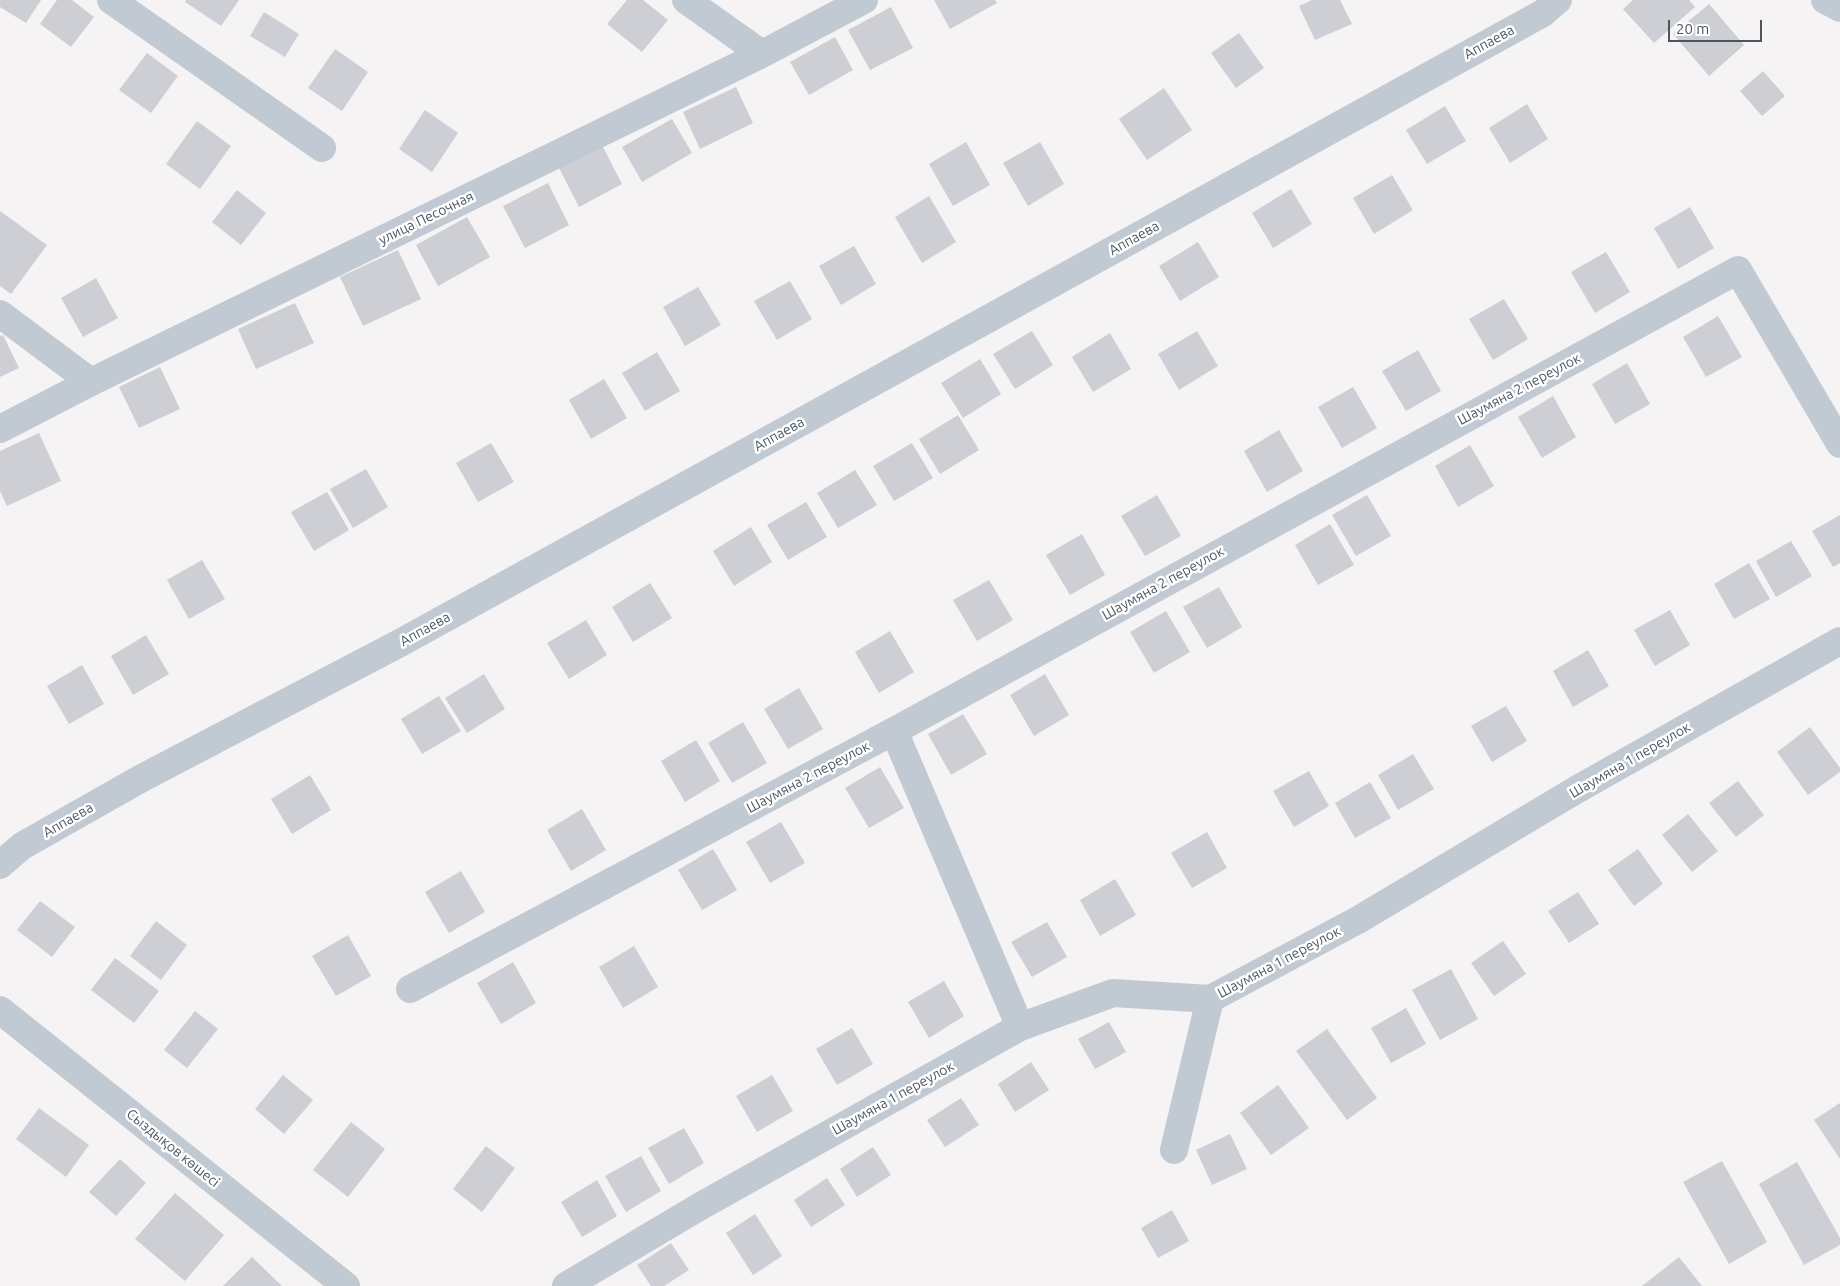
<!DOCTYPE html>
<meta charset="utf-8">
<style>
body{margin:0}
#map{position:relative;width:1840px;height:1286px;overflow:hidden;background:#f5f3f3;font-family:Ubuntu,sans-serif}
canvas{display:block}
.scale{position:absolute;left:1668px;top:20px;width:94px;height:22px;box-sizing:border-box;border:2px solid #4a5661;border-top:0;padding-left:6px;font-size:15px;line-height:18px;white-space:nowrap;color:#4a5661;-webkit-text-stroke:4px #fff;paint-order:stroke}
</style>
<div id="map">
<canvas width="1840" height="1286"></canvas>
<div class="scale">20 m</div>
</div>
<script>
const c = document.querySelector('canvas').getContext('2d');
c.lineJoin = 'round';
function fillPath(path, color) { c.fillStyle = color; c.fill(path, 'evenodd'); }
const shape = rows => new Path2D(rows.map(r => 'M' + r).join(''));
function trace(path, color, width, dash) { c.strokeStyle = color; c.lineWidth = width; c.lineCap = dash ? 'butt' : 'round'; c.setLineDash(dash || []); c.stroke(path); }
function drawText(font, color, halo, rows, align = 'center') {
  c.font = font + ' Ubuntu,sans-serif'; c.lineWidth = 5; c.setLineDash([]); c.textBaseline = 'middle'; c.strokeStyle = halo; c.fillStyle = color; for (const [text, x, y, turn = 0] of rows) {
    c.save(); c.translate(x, y); c.rotate((+turn || 0) * Math.PI / 180); c.textAlign = isNaN(turn) ? turn : align; if (halo) c.strokeText(text, 0, 0); c.fillText(text, 0, 0); c.restore();
  }
}
fillPath(shape([
 [0,0,41,0,26,23,0,7],
 [57,0,72,0,94,17,71,47,40,24],
 [186,0,239,0,221,26,185,2],
 [627,0,643,0,668,20,642,52,607,24],
 [934,0,995,0,997,3,950,29],
 [1312,0,1340,0,1352,24,1315,40,1299,6],
 [1633,0,1689,0,1695,7,1654,43,1623,9],
 [1709,4,1744,45,1709,76,1673,34],
 [891,7,913,48,870,70,848,30],
 [264,12,299,34,285,57,250,36],
 [1239,33,1264,68,1236,88,1211,53],
 [835,37,853,70,809,95,790,62],
 [335,49,368,72,342,111,308,88],
 [147,53,178,76,151,113,119,90],
 [1763,71,1785,96,1762,116,1740,91],
 [736,87,753,123,700,149,683,112],
 [1164,88,1192,130,1147,160,1119,119],
 [1527,104,1548,139,1510,163,1489,128],
 [1445,106,1466,141,1427,164,1406,130],
 [425,110,458,133,432,172,399,149],
 [672,119,692,153,642,182,622,147],
 [197,121,231,146,200,189,166,164],
 [966,142,990,185,953,206,929,164],
 [1040,142,1064,184,1028,206,1003,163],
 [601,143,622,184,579,207,558,166],
 [1392,175,1413,210,1374,234,1353,198],
 [548,183,569,225,525,248,503,206],
 [1291,189,1312,224,1273,248,1252,213],
 [237,190,266,213,241,245,212,222],
 [929,196,956,242,922,263,895,217],
 [1690,207,1714,248,1678,269,1654,228],
 [0,211,47,245,11,294,0,286],
 [467,217,490,257,438,286,416,245],
 [1198,242,1219,277,1180,301,1159,266],
 [854,246,876,284,841,305,819,266],
 [398,250,421,299,363,326,340,277],
 [1606,252,1630,292,1595,313,1571,272],
 [96,278,118,318,83,337,61,298],
 [790,281,812,319,777,340,754,301],
 [698,287,721,325,685,346,663,307],
 [1504,299,1528,339,1493,360,1469,319],
 [295,303,314,343,256,369,238,329],
 [1718,316,1742,357,1706,377,1683,337],
 [1032,331,1053,365,1015,389,993,354],
 [1197,331,1218,366,1179,390,1158,354],
 [1110,333,1131,369,1093,392,1072,357],
 [3,335,19,368,0,377,0,336],
 [1418,350,1441,391,1406,411,1382,371],
 [657,352,680,391,645,411,622,373],
 [980,359,1001,394,963,418,941,383],
 [1627,363,1650,404,1615,424,1592,384],
 [160,367,180,409,139,428,119,387],
 [604,379,627,418,591,439,569,400],
 [1353,387,1377,428,1342,448,1318,407],
 [1553,396,1576,437,1542,458,1518,417],
 [958,415,979,450,940,474,919,439],
 [1279,430,1303,471,1267,492,1244,451],
 [39,433,61,481,7,506,0,491,0,451],
 [491,443,514,482,478,502,456,463],
 [912,443,933,478,894,501,873,466],
 [1470,445,1494,486,1458,507,1435,466],
 [366,469,388,507,353,528,330,489],
 [855,470,877,505,838,528,817,493],
 [327,492,349,530,314,551,291,512],
 [1157,495,1181,536,1145,556,1121,516],
 [1367,495,1391,536,1356,556,1332,515],
 [806,502,827,537,788,560,767,525],
 [1840,515,1840,563,1833,567,1812,531],
 [1330,524,1354,565,1318,585,1295,545],
 [751,527,772,562,734,586,713,551],
 [1082,534,1105,575,1070,595,1046,555],
 [1791,541,1812,576,1776,597,1756,561],
 [202,560,225,599,189,619,167,580],
 [1749,563,1770,599,1734,619,1714,584],
 [989,580,1013,620,977,641,953,600],
 [650,583,672,618,633,642,612,607],
 [1219,587,1242,627,1207,648,1183,607],
 [1670,610,1690,645,1655,666,1634,630],
 [1166,611,1190,652,1154,673,1130,632],
 [586,620,607,655,569,679,547,643],
 [890,631,914,672,879,693,855,652],
 [146,635,169,674,133,695,111,656],
 [1588,650,1609,686,1573,707,1553,671],
 [82,665,104,704,69,724,47,686],
 [484,674,505,709,467,733,445,698],
 [1045,674,1069,715,1034,736,1010,695],
 [799,688,823,729,788,749,764,709],
 [439,696,461,731,422,754,401,719],
 [1506,706,1527,741,1492,762,1471,726],
 [963,714,987,754,951,775,928,734],
 [743,722,767,763,732,783,708,743],
 [1810,727,1840,768,1840,772,1808,795,1777,752],
 [696,740,720,781,685,802,661,761],
 [1413,754,1434,789,1398,810,1378,775],
 [880,767,904,808,869,828,845,788],
 [1309,771,1329,806,1294,827,1273,791],
 [310,775,331,810,292,834,271,799],
 [1738,781,1764,815,1736,837,1709,803],
 [1370,782,1391,818,1355,838,1335,803],
 [582,809,606,850,571,871,547,830],
 [1688,814,1718,851,1692,872,1662,835],
 [781,822,805,863,770,883,746,842],
 [1207,832,1227,868,1192,888,1171,853],
 [713,849,737,890,702,910,678,870],
 [1638,849,1663,884,1634,906,1608,870],
 [461,871,485,912,449,933,425,892],
 [1115,879,1136,915,1100,936,1080,900],
 [1578,892,1599,924,1569,943,1548,911],
 [40,901,75,927,52,957,17,930],
 [156,921,187,945,161,980,130,956],
 [1047,922,1067,957,1032,977,1011,942],
 [348,935,371,976,336,996,312,956],
 [1503,941,1526,974,1494,996,1471,963],
 [634,946,658,987,623,1008,599,967],
 [115,958,159,991,134,1023,91,990],
 [513,962,536,1003,501,1024,477,983],
 [1451,969,1478,1019,1440,1040,1412,990],
 [944,981,964,1016,929,1038,908,1002],
 [1406,1008,1426,1044,1391,1063,1371,1028],
 [195,1011,218,1029,187,1068,164,1050],
 [1109,1022,1126,1052,1095,1069,1078,1039],
 [852,1028,873,1064,837,1085,816,1049],
 [1327,1029,1377,1098,1347,1120,1296,1051],
 [1031,1062,1049,1090,1015,1112,998,1084],
 [283,1075,313,1100,284,1134,255,1109],
 [772,1075,793,1111,757,1132,736,1096],
 [1278,1085,1309,1128,1271,1155,1240,1113],
 [961,1098,979,1125,945,1147,927,1120],
 [1840,1103,1840,1159,1814,1120],
 [39,1108,89,1145,66,1177,16,1139],
 [351,1122,385,1149,348,1197,313,1170],
 [684,1128,704,1163,669,1184,648,1148],
 [1230,1134,1247,1169,1212,1185,1196,1150],
 [486,1146,515,1168,482,1212,453,1189],
 [873,1147,891,1175,857,1197,840,1169],
 [641,1156,661,1191,626,1212,605,1176],
 [120,1159,146,1183,116,1216,89,1192],
 [1722,1161,1767,1242,1729,1264,1683,1182],
 [1797,1162,1840,1238,1840,1245,1804,1265,1759,1184],
 [827,1178,845,1205,811,1227,794,1200],
 [597,1180,617,1216,582,1237,561,1202],
 [175,1193,224,1235,185,1281,135,1239],
 [1172,1210,1189,1241,1158,1258,1141,1228],
 [755,1214,782,1256,753,1275,726,1233],
 [671,1243,689,1270,664,1286,651,1286,637,1265],
 [252,1257,282,1286,223,1286],
 [1679,1257,1702,1286,1642,1286]
]), '#cdcfd5');
trace(shape([
 [111,0,322,148],
 [686,0,762,54],
 [1825,0,1840,8],
 [0,314,91,382],
 [0,429,91,382,762,54,864,0],
 [894,731,1020,1027],
 [0,865,22,846,142,778,400,643,1543,13,1558,0],
 [410,989,894,731,1738,270,1840,444],
 [0,1010,346,1286],
 [1174,1150,1210,999],
 [566,1286,699,1207,1020,1027,1113,993,1210,999,1358,920,1576,790,1840,641]
]), '#c1cad2', 28);
drawText('14px', '#4a5661', '#fff', [
 ["Аппаева",1489,42,-29],
 ["улица Песочная",426,218,-26],
 ["Аппаева",1134,238,-29],
 ["Шаумяна 2 переулок",1519,389,-28],
 ["Аппаева",779,434,-29],
 ["Шаумяна 2 переулок",1163,583,-29],
 ["Аппаева",425,629,-29],
 ["Шаумяна 1 переулок",1630,760,-30],
 ["Шаумяна 2 переулок",808,777,-28],
 ["Аппаева",68,820,-30],
 ["Шаумяна 1 переулок",1279,962,-28],
 ["Шаумяна 1 переулок",893,1098,-29],
 ["Сыздықов көшесі",173,1148,39]
]);
</script>
